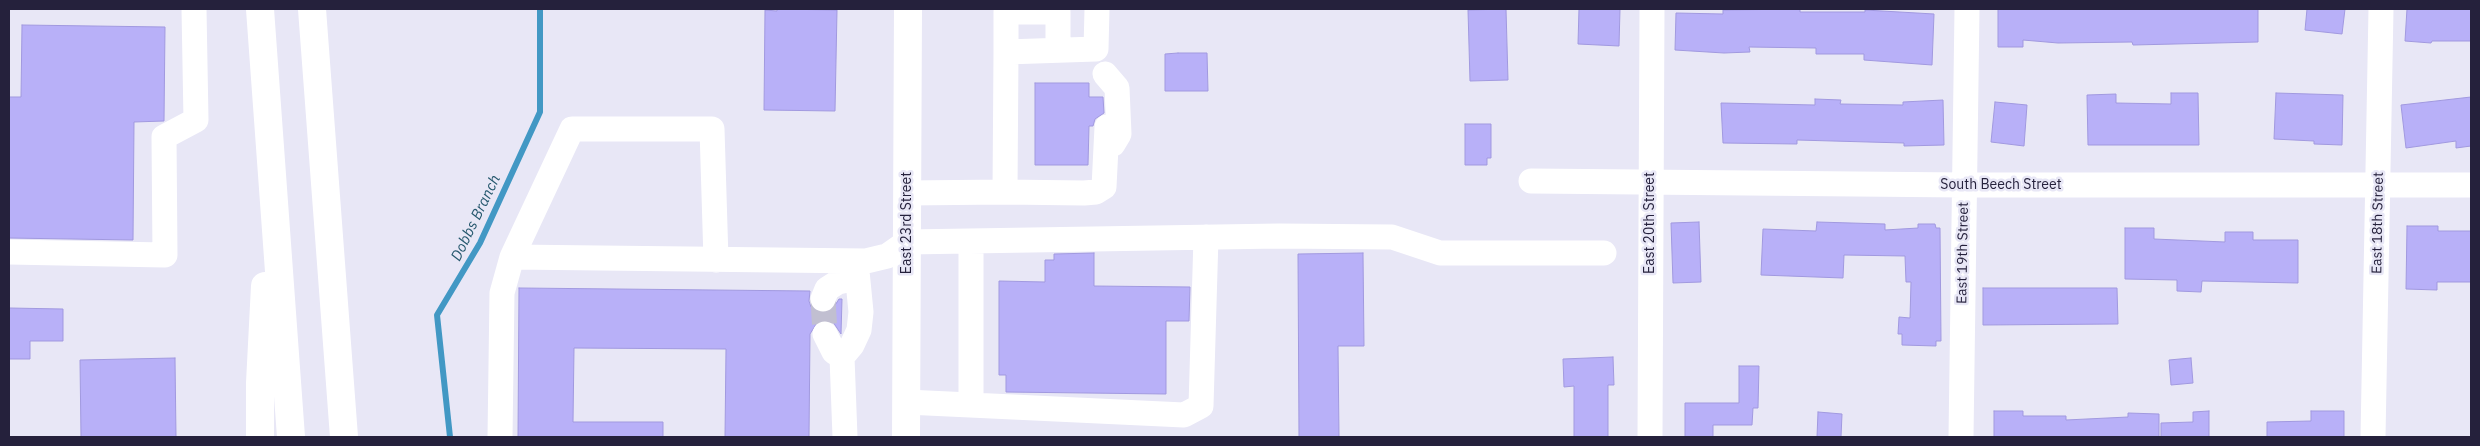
<!DOCTYPE html>
<style>
body{margin:0}
#map{position:relative;width:2480px;height:446px;overflow:hidden;background:#e8e7f6;font-family:"IBM Plex Sans",sans-serif}
canvas{display:block}
.frame{position:absolute;inset:0;border:10px solid #25213c;pointer-events:none}
</style>
<div id="map">
<canvas width="2480" height="446"></canvas>
<div class="frame"></div>
</div>
<script>
const c = document.querySelector('canvas').getContext('2d');
c.lineJoin = 'round';
const shape = rows => new Path2D(rows.map(r => 'M' + r).join(''));
function trace(path, color, width, dash) { c.strokeStyle = color; c.lineWidth = width; c.lineCap = dash ? 'butt' : 'round'; c.setLineDash(dash || []); c.stroke(path); }
function fillPath(path, color) { c.fillStyle = color; c.fill(path, 'evenodd'); }
function drawText(font, color, halo, rows, align = 'center') {
  c.font = font + ' "IBM Plex Sans",sans-serif'; c.lineWidth = 5; c.setLineDash([]); c.textBaseline = 'middle'; c.strokeStyle = halo; c.fillStyle = color; for (const [text, x, y, turn = 0] of rows) {
    c.save(); c.translate(x, y); c.rotate((+turn || 0) * Math.PI / 180); c.textAlign = isNaN(turn) ? turn : align; if (halo) c.strokeText(text, 0, 0); c.fillText(text, 0, 0); c.restore();
  }
}
trace(shape([
 [450,437,437,315,480,243,540,112,540,9]
]), '#4298c4', 6);
const building = shape([
 [777,9,837,10,835,111,764,110,765,10,777,11,777,9],
 [1506,9,1508,80,1470,81,1468,10,1506,9],
 [1579,9,1620,9,1619,46,1578,44,1579,9],
 [1800,9,1800,12,1865,12,1865,10,1934,14,1932,65,1864,60,1864,54,1816,54,1816,48,1749,47,1750,52,1724,53,1675,50,1676,13,1723,14,1723,10,1800,9],
 [1998,9,2258,9,2258,42,2133,45,2132,42,2058,43,2023,40,2023,47,1998,47,1998,9],
 [2307,9,2345,9,2342,34,2305,30,2307,9],
 [2407,9,2471,9,2471,41,2432,41,2431,43,2405,41,2407,9],
 [22,25,165,27,164,121,134,122,133,240,9,238,9,97,21,97,22,25],
 [1178,53,1207,53,1208,91,1165,91,1165,54,1178,53],
 [1035,83,1089,83,1089,97,1103,97,1104,113,1095,119,1093,126,1089,126,1088,165,1035,165,1035,83],
 [2171,93,2198,93,2199,145,2088,145,2087,95,2116,94,2116,103,2171,104,2171,93],
 [2276,93,2343,95,2342,145,2314,144,2314,141,2274,139,2276,93],
 [2471,97,2471,146,2456,148,2456,141,2406,148,2401,105,2471,97],
 [1815,99,1841,100,1840,104,1903,105,1903,102,1943,100,1944,145,1904,146,1904,143,1797,140,1797,144,1723,143,1721,103,1815,105,1815,99],
 [1995,102,2027,105,2024,146,1991,142,1995,102],
 [1465,124,1491,124,1491,158,1487,158,1487,165,1465,165,1465,124],
 [1699,222,1701,282,1673,283,1671,223,1699,222],
 [1817,222,1885,224,1885,230,1918,228,1918,224,1935,224,1936,228,1940,228,1941,341,1936,341,1936,346,1902,345,1902,334,1898,334,1899,317,1910,318,1911,282,1906,282,1905,256,1844,255,1843,278,1761,275,1763,229,1816,231,1817,222],
 [2407,226,2438,226,2438,231,2471,231,2471,282,2437,282,2437,290,2406,289,2407,226],
 [2125,228,2154,228,2154,239,2225,242,2225,232,2253,232,2253,240,2298,240,2298,283,2202,281,2201,292,2177,291,2177,280,2125,279,2125,228],
 [1094,253,1094,286,1190,287,1189,321,1166,321,1166,394,1006,392,1006,375,999,375,999,281,1045,282,1045,260,1054,260,1054,254,1094,253],
 [1363,253,1364,346,1338,346,1339,437,1299,437,1298,254,1363,253],
 [519,288,810,291,809,301,811,307,817,312,825,313,832,310,839,299,842,299,841,334,833,322,825,320,818,321,810,334,809,437,725,437,726,349,574,348,573,422,663,422,663,437,518,437,519,288],
 [1983,288,2117,288,2118,324,1983,325,1983,288],
 [9,308,63,309,63,341,30,341,30,359,9,359,9,308],
 [1613,357,1614,385,1608,385,1608,437,1574,437,1574,386,1564,387,1563,359,1613,357],
 [175,358,176,437,81,437,80,360,175,358],
 [2191,358,2193,383,2171,385,2169,360,2191,358],
 [1739,366,1759,366,1758,408,1753,408,1752,425,1713,425,1713,437,1685,437,1685,403,1739,403,1739,366],
 [1994,411,2023,411,2023,416,2066,416,2066,420,2128,417,2128,413,2159,414,2159,437,1994,437,1994,411],
 [2209,411,2209,437,2161,437,2161,423,2193,422,2193,412,2209,411],
 [2311,411,2344,411,2344,437,2267,437,2267,422,2311,421,2311,411],
 [1818,412,1842,414,1841,437,1817,437,1818,412]
]);
fillPath(building, '#b8b0f8');
trace(building, '#a199df', 1);
trace(shape([
 [823,299,825,334]
]), '#c1bfd1', 25, [25, 12]);
trace(shape([
 [1006,52,1006,12,1058,12,1058,50],
 [1105,74,1117,88,1119,134,1113,144],
 [1531,181,1964,185,2471,185],
 [1005,192,1084,193,1096,192,1104,187,1107,127],
 [907,193,1005,192,1006,52,1096,49,1097,9],
 [9,252,165,255,164,137,196,120,194,9],
 [512,257,572,129,712,129,716,260],
 [823,299,827,289,838,282,856,278],
 [825,334,834,352,842,357],
 [906,402,1184,415,1201,406,1206,237],
 [971,405,971,241],
 [500,437,502,293,512,257,866,261,887,256,907,242,1279,236,1392,237,1440,253,1604,253],
 [845,437,842,357,852,345,859,330,861,312,856,261],
 [1650,437,1652,9],
 [1961,437,1967,9],
 [2373,437,2381,9]
]), '#fff', 25);
trace(shape([
 [906,437,908,9]
]), '#fff', 28);
trace(shape([
 [260,9,291,437],
 [312,9,344,437],
 [260,437,260,383,265,286]
]), '#fff', 28);
drawText('14px', '#25213c', '#e8e7f6', [
 ["South Beech Street",2001,185],
 ["East 23rd Street",907,223,-90],
 ["East 20th Street",1650,223,-90],
 ["East 18th Street",2378,223,-89],
 ["East 19th Street",1963,253,-89]
]);
drawText('italic 15px', '#26586e', '#e8e7f6', [
 ["Dobbs Branch",476,218,-64]
]);
</script>
